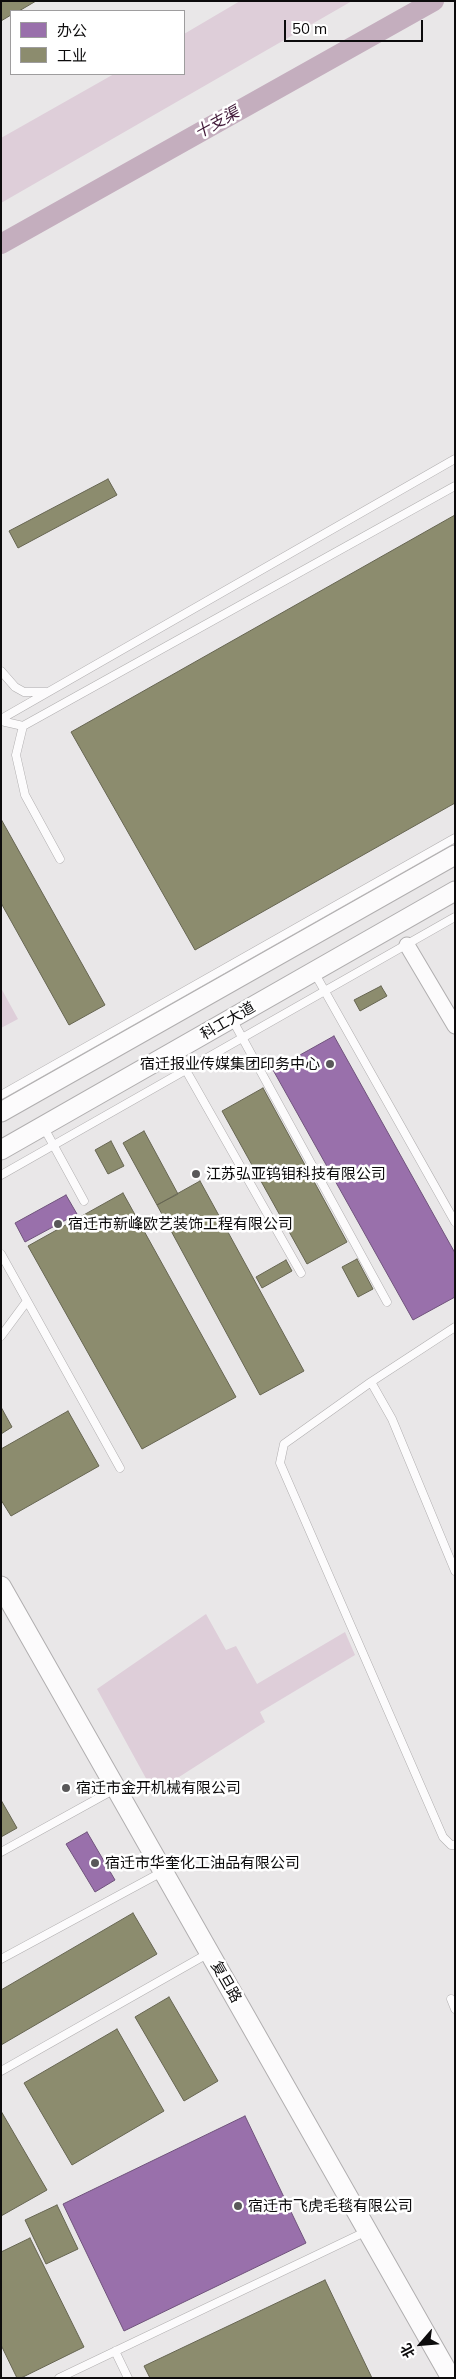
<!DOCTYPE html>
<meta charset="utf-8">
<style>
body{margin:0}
#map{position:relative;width:456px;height:2379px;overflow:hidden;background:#e9e7e8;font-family:Mulish,"Noto Sans SC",sans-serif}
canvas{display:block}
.frame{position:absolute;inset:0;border:2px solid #0c0b0c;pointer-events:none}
.legend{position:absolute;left:10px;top:10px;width:175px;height:65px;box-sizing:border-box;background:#fff;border:1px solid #9e9d9e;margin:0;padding:6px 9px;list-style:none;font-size:15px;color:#0c0b0c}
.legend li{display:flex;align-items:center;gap:10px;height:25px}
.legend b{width:25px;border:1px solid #9e9d9e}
.north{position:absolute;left:396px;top:2319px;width:50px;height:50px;-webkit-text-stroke:4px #fff;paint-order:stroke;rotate:243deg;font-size:14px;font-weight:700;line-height:20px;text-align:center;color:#0c0b0c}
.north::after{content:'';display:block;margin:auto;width:18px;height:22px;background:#0c0b0c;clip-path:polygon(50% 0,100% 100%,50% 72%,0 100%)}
.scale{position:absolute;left:284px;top:20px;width:139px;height:22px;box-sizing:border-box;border:2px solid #0c0b0c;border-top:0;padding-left:6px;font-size:15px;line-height:18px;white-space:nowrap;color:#0c0b0c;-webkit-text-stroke:4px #fff;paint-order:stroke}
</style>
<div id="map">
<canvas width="456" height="2379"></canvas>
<div class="frame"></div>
<ul class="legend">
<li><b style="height:14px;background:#9970ab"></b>办公</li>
<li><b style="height:14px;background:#8c8c6e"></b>工业</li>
</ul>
<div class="north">北</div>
<div class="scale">50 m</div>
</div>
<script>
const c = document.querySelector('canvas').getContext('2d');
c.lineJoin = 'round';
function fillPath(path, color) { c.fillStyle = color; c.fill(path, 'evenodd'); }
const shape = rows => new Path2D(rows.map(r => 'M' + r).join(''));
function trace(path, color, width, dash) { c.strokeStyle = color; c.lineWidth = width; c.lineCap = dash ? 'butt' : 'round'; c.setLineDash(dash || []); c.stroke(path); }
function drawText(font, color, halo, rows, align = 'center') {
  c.font = font + ' Mulish,"Noto Sans SC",sans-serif'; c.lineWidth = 5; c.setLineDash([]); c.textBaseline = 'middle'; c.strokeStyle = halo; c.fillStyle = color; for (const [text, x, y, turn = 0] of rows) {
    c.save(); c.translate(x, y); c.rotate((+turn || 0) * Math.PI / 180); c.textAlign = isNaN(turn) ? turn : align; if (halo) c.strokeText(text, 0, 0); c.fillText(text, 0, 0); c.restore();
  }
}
fillPath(shape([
 [240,1,352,1,1,203,1,138,114,74,184,74,184,34],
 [1,988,18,1019,1,1028],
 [206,1614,226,1650,236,1646,257,1684,345,1632,355,1655,260,1712,265,1722,154,1793,97,1689]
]), '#deced9');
const offices = shape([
 [334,1036,455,1253,455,1297,413,1320,273,1070,334,1036],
 [66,1195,77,1214,25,1242,15,1223,66,1195],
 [87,1832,115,1880,95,1892,66,1844,87,1832],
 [245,2116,306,2243,124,2331,63,2204,245,2116]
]);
fillPath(offices, '#9970ab');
trace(offices, '#6f527b', 1);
const industry = shape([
 [1,1,36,1,19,11,11,11,11,15,1,21,1,1],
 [108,479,117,495,18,548,9,531,108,479],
 [455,515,455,803,195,950,71,732,455,515],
 [1,819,105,1005,69,1025,1,903,1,819],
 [381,986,387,996,360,1011,354,1000,381,986],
 [263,1088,347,1242,307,1264,222,1111,263,1088],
 [144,1131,178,1194,157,1205,123,1143,144,1131],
 [111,1141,124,1166,108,1174,95,1150,111,1141],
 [200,1181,304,1371,260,1395,157,1205,200,1181],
 [123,1193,236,1397,142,1449,28,1246,123,1193],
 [357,1259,373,1289,358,1297,342,1267,357,1259],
 [286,1260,292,1271,262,1288,256,1277,286,1260],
 [1,1407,12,1427,1,1434,1,1407],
 [68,1411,99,1466,11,1516,1,1500,1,1449,68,1411],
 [1,1800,17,1828,1,1837,1,1800],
 [133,1913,157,1954,1,2045,1,1990,133,1913],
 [169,1997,218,2081,184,2101,135,2017,169,1997],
 [117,2029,164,2111,72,2165,24,2083,117,2029],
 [1,2111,47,2190,1,2216,1,2111],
 [57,2205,78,2249,46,2264,25,2220,57,2205],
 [30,2238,84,2347,21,2378,17,2378,1,2345,1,2252,30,2238],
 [325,2280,372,2378,150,2378,144,2366,325,2280]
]);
fillPath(industry, '#8c8c6e');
trace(industry, '#666551', 1);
trace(shape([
 [1,244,434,1]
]), '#c4aebe', 20);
const service = shape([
 [1,671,15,687,24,692,46,692],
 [1,719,455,459],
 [1,721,23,726],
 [60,859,25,795,16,755,23,726,455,486],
 [314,972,455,1222],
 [232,1019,387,1302],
 [175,1051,301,1273],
 [1,1095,455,838],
 [43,1126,84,1201],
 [1,1175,455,917],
 [1,1254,120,1468],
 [455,1327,371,1382,284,1444,280,1463,443,1837,451,1845,455,1845],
 [1,1336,27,1301],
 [371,1382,392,1419,455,1571],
 [1,1852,115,1789],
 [1,1959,162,1872],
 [451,1999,455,2009],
 [1,2071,209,1953],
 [115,2351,128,2378],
 [59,2378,367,2231]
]);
const minor = shape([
 [407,945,455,1026]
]);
const tertiary = shape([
 [1,1112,455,855],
 [1,1150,455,891],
 [1,1586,451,2378]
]);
trace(service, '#b0aeaf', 9);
trace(minor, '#b0aeaf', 17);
trace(tertiary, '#b0aeaf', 21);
trace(service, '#fcfbfc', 8);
trace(minor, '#fcfbfc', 15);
trace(tertiary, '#fcfbfc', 19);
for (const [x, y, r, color] of [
 [330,1064,5,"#595859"],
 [196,1174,5,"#595859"],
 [58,1224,5,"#595859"],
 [66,1788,5,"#595859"],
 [95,1863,5,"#595859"],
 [238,2206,5,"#595859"]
]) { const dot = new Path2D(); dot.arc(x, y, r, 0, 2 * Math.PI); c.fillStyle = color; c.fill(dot); trace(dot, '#fff', 2); }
drawText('15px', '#0c0b0c', '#fff', [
 ["科工大道",228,1021,-30],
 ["复旦路",226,1982,60]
]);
drawText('15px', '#0c0b0c', '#fff', [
 ["宿迁报业传媒集团印务中心",320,1064,"right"],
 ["江苏弘亚钨钼科技有限公司",206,1174],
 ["宿迁市新峰欧艺装饰工程有限公司",68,1224],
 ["宿迁市金开机械有限公司",76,1788],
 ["宿迁市华奎化工油品有限公司",105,1863],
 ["宿迁市飞虎毛毯有限公司",248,2206]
], 'left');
drawText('italic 16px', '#411938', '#fff', [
 ["十支渠",217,123,-29]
]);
</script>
